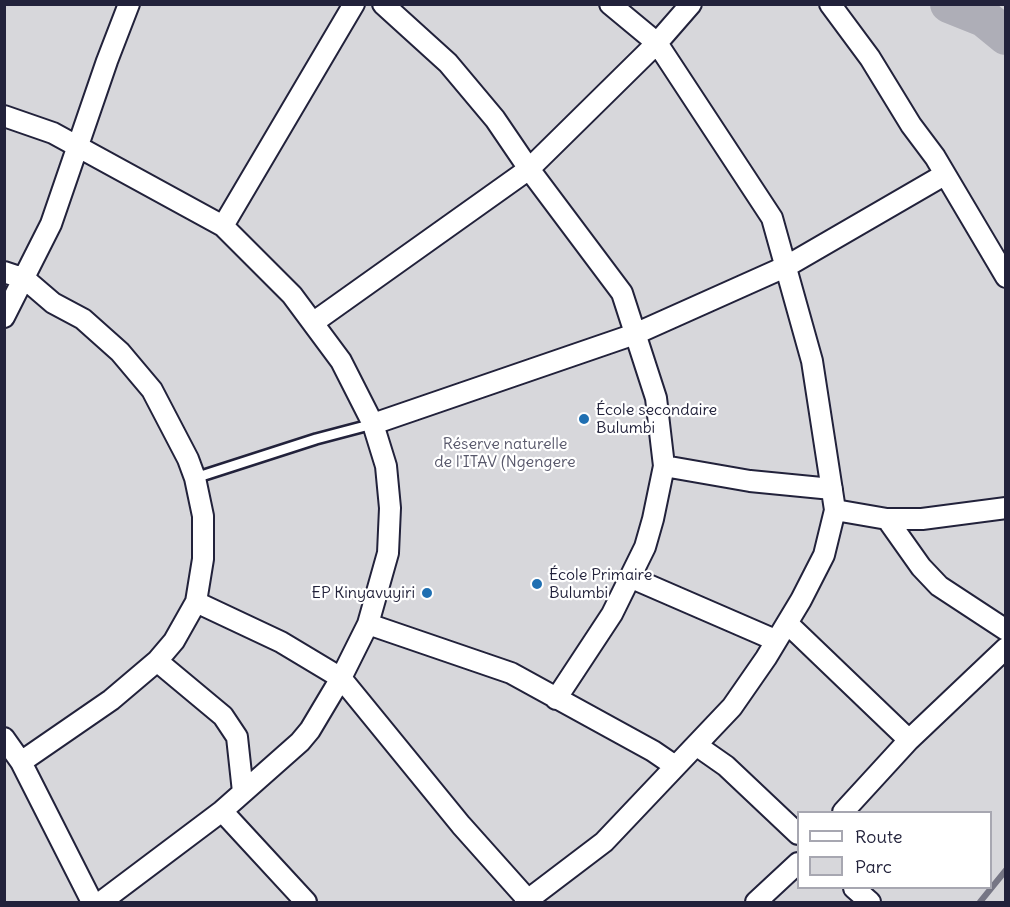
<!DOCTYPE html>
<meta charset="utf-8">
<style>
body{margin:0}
#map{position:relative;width:1010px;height:907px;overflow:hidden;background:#f6f6f7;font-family:Delius,sans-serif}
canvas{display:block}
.frame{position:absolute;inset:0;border:6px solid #22223b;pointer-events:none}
.legend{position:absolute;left:797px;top:811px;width:195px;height:78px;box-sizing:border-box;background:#fff;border:2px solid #a7a7b1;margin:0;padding:8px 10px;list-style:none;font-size:18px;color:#22223b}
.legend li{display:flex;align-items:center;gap:12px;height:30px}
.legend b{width:30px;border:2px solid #a7a7b1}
</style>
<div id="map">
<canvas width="1010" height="907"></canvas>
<div class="frame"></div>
<ul class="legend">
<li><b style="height:8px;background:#fff"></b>Route</li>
<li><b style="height:16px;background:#d7d7db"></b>Parc</li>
</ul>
</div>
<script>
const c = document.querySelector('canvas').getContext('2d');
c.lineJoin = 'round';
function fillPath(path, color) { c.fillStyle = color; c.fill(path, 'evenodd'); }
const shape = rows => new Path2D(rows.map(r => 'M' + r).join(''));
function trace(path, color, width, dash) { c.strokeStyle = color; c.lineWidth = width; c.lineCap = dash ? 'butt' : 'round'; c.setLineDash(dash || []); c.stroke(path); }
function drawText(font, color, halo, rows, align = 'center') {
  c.font = font + ' Delius,sans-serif'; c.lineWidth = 4.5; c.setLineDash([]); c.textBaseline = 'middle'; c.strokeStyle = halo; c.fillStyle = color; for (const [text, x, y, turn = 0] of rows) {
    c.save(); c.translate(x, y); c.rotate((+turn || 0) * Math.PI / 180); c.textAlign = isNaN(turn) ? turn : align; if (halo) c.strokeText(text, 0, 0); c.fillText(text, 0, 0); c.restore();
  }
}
fillPath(shape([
 [5,5,1005,5,1005,902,5,902],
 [798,812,990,812,990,888,798,888]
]), '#d7d7db');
trace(shape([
 [980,902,1006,870]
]), '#767685', 6);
trace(shape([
 [949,4,984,18,1006,36]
]), '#aeaeb7', 38);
const service = shape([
 [195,478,316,439,373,424]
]);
const minor = shape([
 [383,4,448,63,495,119,529,169,622,293,656,398,664,466,653,519,645,547,612,614,556,699],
 [830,4,870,58,911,125,935,157,1006,277],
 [4,116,53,133,223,226,292,295,341,361,373,424,386,466,390,508,388,553,368,624,341,678,310,730,300,742,222,811,101,902],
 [223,226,354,4],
 [4,272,25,279,53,303,83,319,120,352,152,390,188,459,195,478,203,516,203,559,196,602,174,641,157,661,111,700,21,762],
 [4,317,51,224,107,61,129,4],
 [314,322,529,169,657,43,691,4],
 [373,424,635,334,787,266,944,175],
 [664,466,750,481,832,489],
 [835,510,887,519,922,519,1006,508],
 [887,519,921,567,939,586,1006,630],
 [632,578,775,640],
 [196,602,281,642,341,678,461,825,528,900],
 [368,624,511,673,653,751,675,766],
 [788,624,909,740],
 [157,661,223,716,237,737,243,792],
 [4,738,21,762,92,902],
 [696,745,726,766,798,834],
 [222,811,306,902],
 [843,812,909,740,1006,648],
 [854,888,870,902],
 [525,902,604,842,732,707,766,658,801,600,824,555,835,510,812,361,772,218,657,43,610,4],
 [756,902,798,863]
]);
trace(service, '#22223b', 14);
trace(minor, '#22223b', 24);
trace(service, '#fff', 9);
trace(minor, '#fff', 20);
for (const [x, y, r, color] of [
 [584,419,6,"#1f6fb2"],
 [537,584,6,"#1f6fb2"],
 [427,593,6,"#1f6fb2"]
]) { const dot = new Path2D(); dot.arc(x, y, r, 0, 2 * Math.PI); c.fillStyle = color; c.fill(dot); trace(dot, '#fff', 2); }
drawText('16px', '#22223b', '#fff', [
 ["École secondaire",596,410],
 ["Bulumbi",596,428],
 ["École Primaire",549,575],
 ["Bulumbi",549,593],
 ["EP Kinyavuyiri",415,593,"right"]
], 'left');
drawText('16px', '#58586b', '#fff', [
 ["Réserve naturelle",505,444],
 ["de l'ITAV (Ngengere",505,462]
]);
</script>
